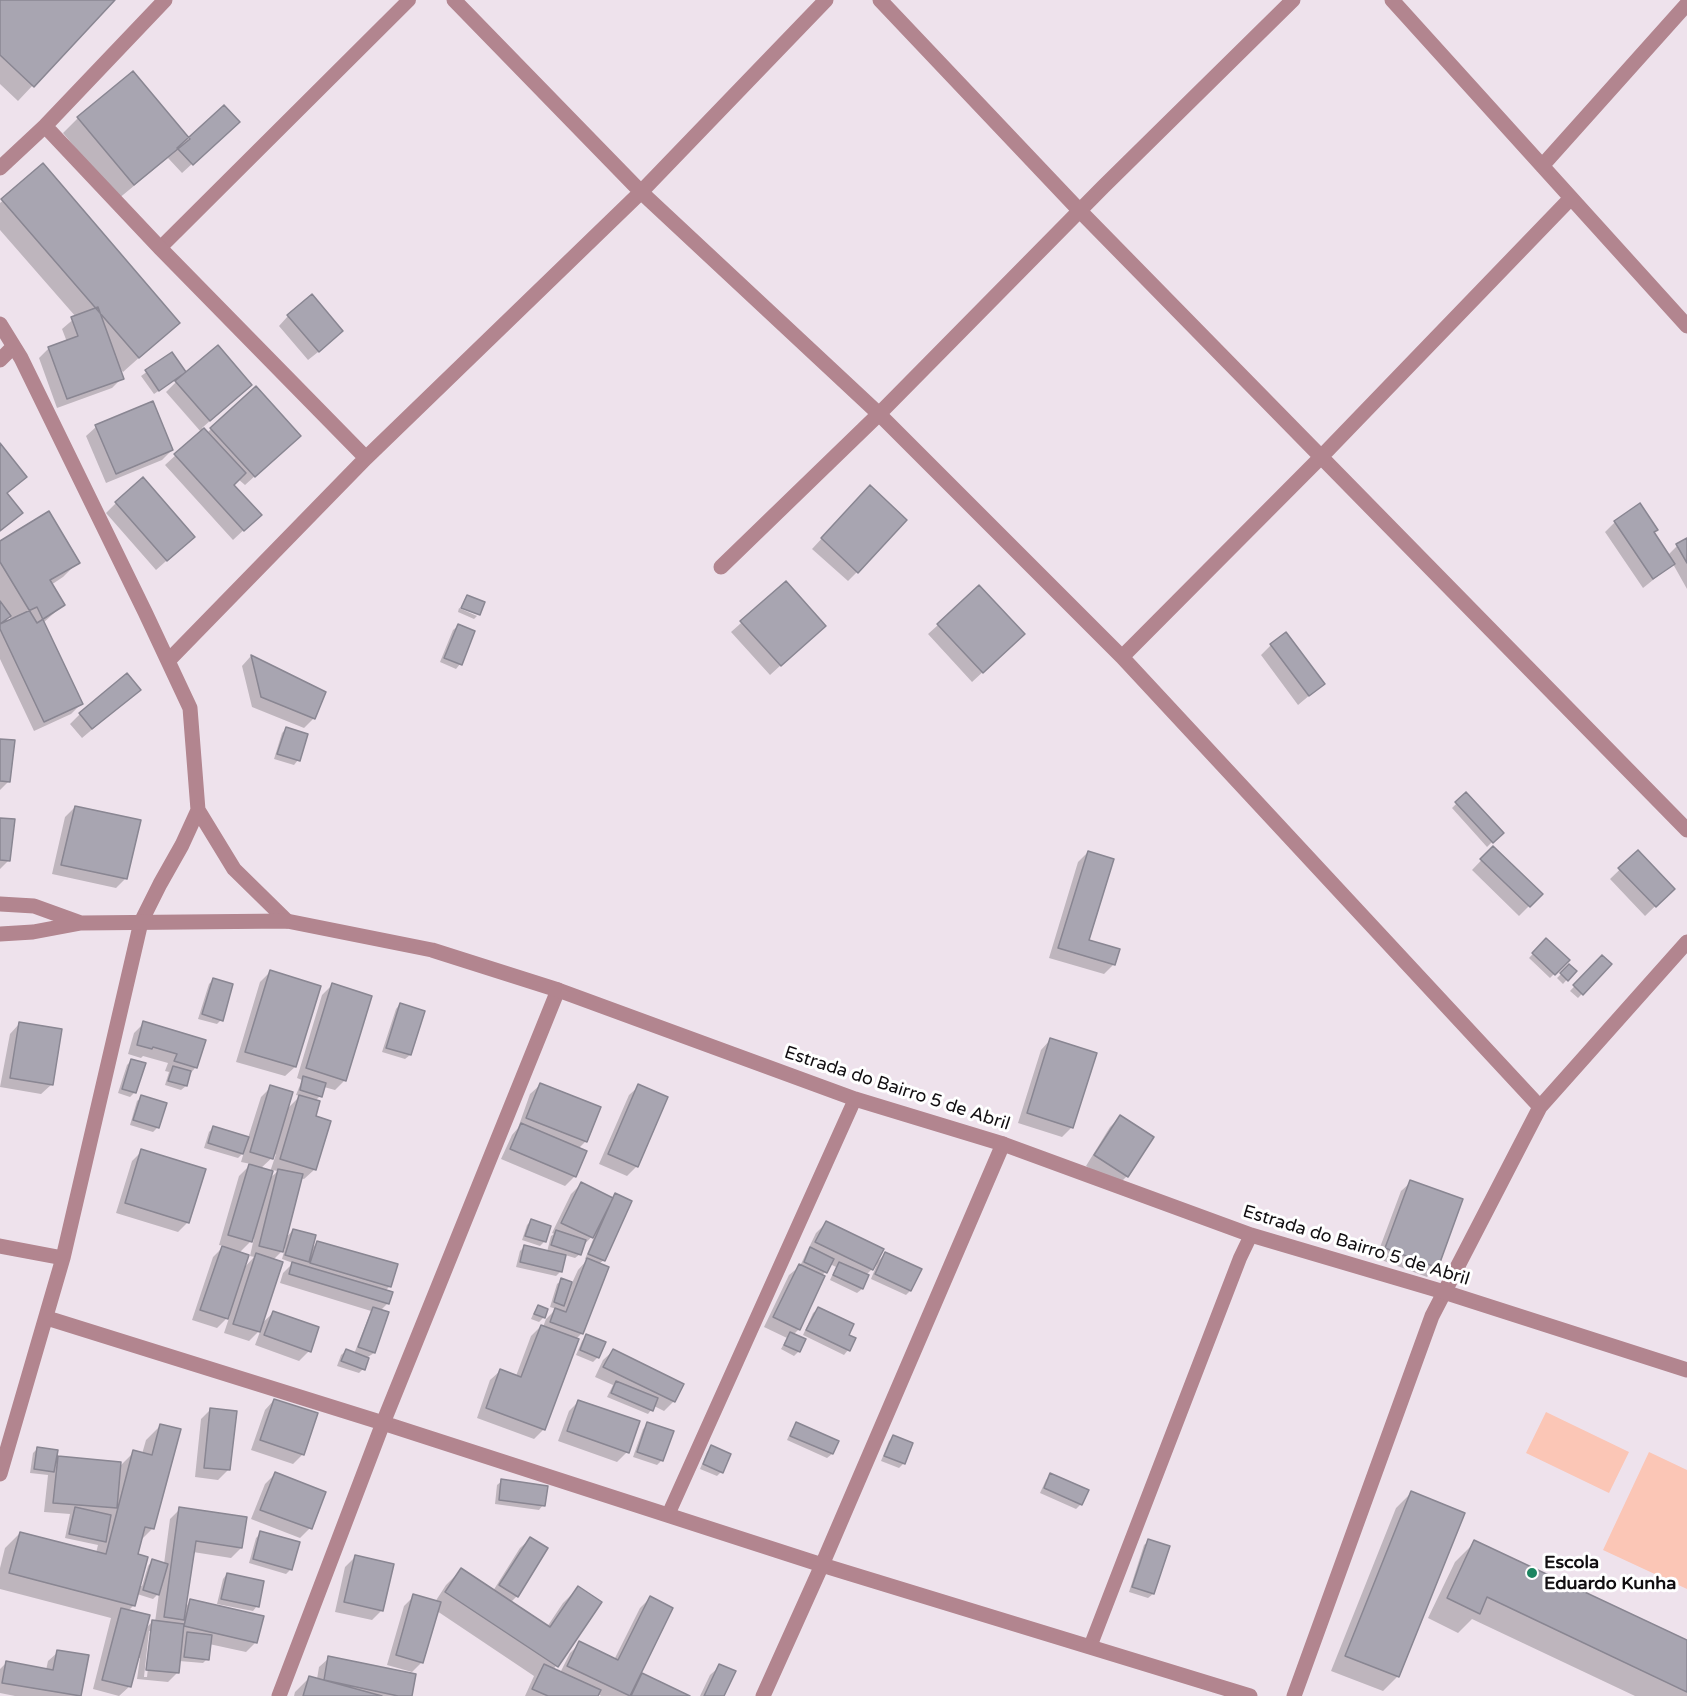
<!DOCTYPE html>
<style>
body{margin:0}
canvas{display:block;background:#eee2ec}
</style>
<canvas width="1687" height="1696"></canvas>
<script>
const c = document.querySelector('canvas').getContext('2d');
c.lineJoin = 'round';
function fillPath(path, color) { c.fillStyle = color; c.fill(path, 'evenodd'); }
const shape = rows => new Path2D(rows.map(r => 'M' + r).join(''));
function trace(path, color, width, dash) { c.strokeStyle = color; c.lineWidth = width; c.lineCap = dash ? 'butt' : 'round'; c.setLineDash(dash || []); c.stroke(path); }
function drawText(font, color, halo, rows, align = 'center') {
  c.font = font + ' "Varela Round",sans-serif'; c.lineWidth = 6; c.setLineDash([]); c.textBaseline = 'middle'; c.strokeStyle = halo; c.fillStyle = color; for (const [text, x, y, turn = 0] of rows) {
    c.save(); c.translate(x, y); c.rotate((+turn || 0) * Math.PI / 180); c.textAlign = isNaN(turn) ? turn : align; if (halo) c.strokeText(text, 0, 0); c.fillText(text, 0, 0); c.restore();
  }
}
fillPath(shape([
 [1546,1412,1629,1452,1609,1493,1526,1453],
 [1649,1452,1687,1470,1687,1589,1603,1550]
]), '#fbc6b6');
fillPath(shape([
 [0,0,113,0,18,101,0,84],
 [133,73,189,140,228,131,182,173,168,158,118,199,63,133,78,118],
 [43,166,178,323,123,372,118,366,122,378,112,388,57,408,39,358,49,348,67,342,62,329,76,317,0,230,0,203],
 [288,316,332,341,308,360,279,326],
 [172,354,186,374,250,385,202,428,207,433,211,429,289,445,245,485,238,479,232,485,250,524,233,540,165,465,201,432,166,392,181,377,180,376,154,394,141,376],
 [96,427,172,450,162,460,106,483,86,436],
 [860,497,857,572,848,581,812,549],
 [116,503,183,546,156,570,106,513],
 [1639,505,1653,533,1668,555,1677,546,1687,540,1687,589,1673,564,1643,588,1605,532,1615,522],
 [0,543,78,562,63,577,51,585,63,605,43,623,81,704,71,714,34,731,0,659,0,626,12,621,9,616,0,626],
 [786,583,814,635,770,675,731,632],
 [459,608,477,616,474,619,458,612],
 [938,625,1013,644,972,682,928,634],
 [458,626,460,664,456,669,440,662,453,630],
 [1271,645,1323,684,1298,705,1261,655],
 [251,656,324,693,314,718,304,728,252,707,242,666],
 [139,690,82,738,70,724,80,714],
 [286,729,298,760,294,765,274,759,282,733],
 [0,740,9,781,0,790],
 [1466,794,1501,833,1487,847,1452,808],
 [75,807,126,878,116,888,52,874,65,817],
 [0,819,9,860,0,869],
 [1493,848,1541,894,1519,916,1472,870],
 [1088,852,1087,941,1114,964,1104,974,1049,958,1078,862],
 [1638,852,1673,889,1645,916,1610,879],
 [1546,940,1568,960,1550,978,1529,958],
 [1602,957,1610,964,1578,998,1570,991],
 [1569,966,1574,971,1563,984,1557,978],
 [270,972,319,987,295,1067,285,1076,236,1062,260,982],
 [213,980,221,1020,217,1024,198,1019,209,984],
 [332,985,345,1080,335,1090,324,1087,320,1096,315,1101,314,1117,329,1122,314,1170,304,1179,300,1178,285,1239,293,1230,311,1249,317,1243,390,1286,385,1291,388,1303,380,1311,387,1313,374,1353,368,1357,363,1369,359,1373,337,1366,341,1355,346,1351,354,1354,371,1311,280,1283,283,1273,293,1263,282,1259,285,1248,273,1260,260,1325,273,1313,309,1351,299,1361,255,1345,261,1329,249,1341,224,1333,230,1315,217,1328,192,1320,213,1257,224,1246,219,1245,239,1176,251,1164,241,1162,244,1152,238,1158,204,1148,209,1132,213,1128,248,1138,261,1097,271,1087,286,1110,300,1096,296,1095,302,1080,297,1078,322,995],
 [276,1154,270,1172,260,1169],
 [272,1170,278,1171,269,1179],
 [254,1238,250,1256,254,1257,244,1268,239,1253],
 [400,1004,410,1055,405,1059,382,1052,396,1009],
 [144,1023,196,1067,189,1075,186,1086,181,1090,165,1085,169,1072,165,1071,168,1063,143,1056,141,1058,128,1054,134,1033],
 [19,1024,51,1085,41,1094,0,1087,10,1034],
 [1050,1040,1072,1127,1062,1137,1018,1123,1041,1050],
 [131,1061,135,1092,130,1097,118,1093,127,1065],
 [540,1085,586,1141,578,1149,575,1176,565,1186,501,1159,512,1135,518,1128,530,1094],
 [639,1086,637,1166,627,1176,599,1164,629,1095],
 [142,1097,158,1127,153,1132,130,1125,137,1101],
 [1120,1117,1127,1176,1117,1186,1086,1166,1110,1127],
 [142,1151,188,1222,178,1232,116,1213,132,1161],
 [1411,1182,1436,1267,1427,1277,1376,1258,1401,1191],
 [581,1184,612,1199,604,1260,599,1264,582,1333,576,1339,544,1429,534,1439,477,1418,490,1380,500,1371,516,1376,531,1336,541,1326,543,1327,546,1319,556,1309,550,1307,557,1284,562,1280,572,1283,578,1270,587,1260,585,1259,596,1232,582,1247,580,1254,575,1258,565,1255,561,1271,556,1276,516,1267,520,1251,524,1247,547,1252,551,1236,554,1234,552,1233,571,1194],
 [531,1221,544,1242,540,1246,522,1240,527,1225],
 [826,1223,876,1263,885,1254,920,1270,910,1291,906,1295,871,1279,877,1264,866,1275,867,1276,862,1289,857,1293,830,1280,836,1267,830,1264,822,1276,799,1329,793,1335,799,1351,794,1356,781,1349,787,1338,764,1327,789,1275,800,1266,816,1233],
 [538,1307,544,1317,539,1322,531,1319,534,1312],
 [818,1309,847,1336,854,1339,848,1350,844,1355,803,1335,813,1313],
 [586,1336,598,1357,593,1362,576,1355,582,1341],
 [613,1351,674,1401,664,1411,654,1406,648,1414,607,1397,613,1385,595,1377,603,1360],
 [274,1400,303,1454,293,1464,251,1450,265,1410],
 [579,1401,627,1452,617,1462,558,1441,569,1411],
 [211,1409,228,1470,218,1480,195,1477,201,1419],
 [648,1424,662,1460,657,1465,633,1457,643,1429],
 [797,1424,837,1442,832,1454,827,1458,787,1440,792,1429],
 [161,1425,152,1529,139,1542,136,1555,139,1585,142,1586,148,1566,152,1561,164,1564,170,1519,180,1509,241,1548,231,1558,193,1552,185,1607,191,1601,256,1642,246,1652,209,1644,207,1659,203,1663,179,1661,178,1672,168,1682,137,1679,140,1658,138,1658,130,1686,119,1696,93,1689,111,1618,0,1589,0,1568,5,1548,20,1533,96,1553,98,1545,65,1538,70,1514,44,1512,48,1475,30,1473,33,1453,38,1448,54,1461,58,1457,119,1467,134,1452,142,1454,146,1440],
 [159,1593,155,1622,152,1622,145,1629,128,1611,134,1605,137,1594,153,1599],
 [149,1631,152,1631,147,1677,144,1677],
 [893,1437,904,1463,899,1468,881,1461,889,1441],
 [712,1447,721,1472,717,1476,700,1469,707,1452],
 [275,1474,310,1528,300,1538,251,1519,265,1484],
 [1051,1475,1081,1504,1076,1509,1040,1493,1046,1480],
 [502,1481,543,1505,539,1510,495,1504,497,1485],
 [1411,1493,1398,1676,1383,1691,1331,1671,1396,1508],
 [261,1533,291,1569,286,1574,249,1563,256,1538],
 [530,1539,517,1596,510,1603,547,1627,563,1603,578,1588,600,1603,553,1670,560,1673,570,1653,580,1643,614,1660,640,1608,650,1598,639,1674,686,1696,601,1696,597,1694,596,1696,525,1696,534,1676,437,1611,422,1662,412,1672,387,1665,404,1606,414,1596,435,1602,446,1585,461,1570,493,1591,520,1548],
 [1149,1541,1153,1594,1148,1598,1129,1592,1144,1545],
 [1475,1542,1687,1642,1687,1696,1635,1696,1472,1619,1458,1633,1428,1618,1455,1562],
 [355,1557,382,1610,372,1620,335,1612,345,1567],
 [227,1574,257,1606,253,1611,217,1604,223,1579],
 [58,1652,87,1657,80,1696,15,1696,0,1693,0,1669,6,1663,46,1670,48,1661],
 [329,1658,410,1696,294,1696,295,1692,310,1677,317,1679,319,1667],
 [720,1666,723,1696,700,1696,710,1675]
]), '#0003');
const building = shape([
 [0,0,115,0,34,87,0,55,0,0],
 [133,71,190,139,134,185,77,117,133,71],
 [224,105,240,122,193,165,177,148,224,105],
 [43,163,180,323,139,358,1,199,43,163],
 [312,294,343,331,319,352,287,315,312,294],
 [98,307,124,379,67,399,48,347,78,336,71,317,98,307],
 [218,345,252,385,210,421,175,381,218,345],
 [172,352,186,372,159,391,145,370,172,352],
 [256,386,301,436,255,477,210,428,256,386],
 [153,401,173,450,116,474,95,425,153,401],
 [204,428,246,473,234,485,262,515,244,531,174,454,204,428],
 [0,443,27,477,7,493,23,513,0,531,0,443],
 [143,477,195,537,167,561,115,502,143,477],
 [870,485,907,520,858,573,821,538,870,485],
 [1640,503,1658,530,1654,532,1675,564,1653,579,1614,521,1640,503],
 [49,511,80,563,50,580,65,605,37,623,0,562,0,541,49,511],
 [1687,538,1687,563,1676,544,1687,538],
 [786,581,826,626,781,666,740,621,786,581],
 [979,585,1025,634,983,673,937,624,979,585],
 [467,595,485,602,480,615,461,608,467,595],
 [0,601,11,616,0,624,0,601],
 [37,607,83,704,44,722,0,629,0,624,37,607],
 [458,624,475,631,462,665,444,658,458,624],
 [1286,632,1325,684,1309,696,1270,644,1286,632],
 [251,655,326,692,315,719,261,697,251,655],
 [127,673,141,690,92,729,79,713,127,673],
 [286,727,308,734,300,761,277,754,286,727],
 [0,739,15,740,10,782,0,781,0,739],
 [1466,792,1504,833,1493,843,1455,802,1466,792],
 [75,806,141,820,127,879,61,865,75,806],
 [0,818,15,819,10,861,0,860,0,818],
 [1493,846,1543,894,1530,907,1480,859,1493,846],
 [1638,850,1675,889,1656,907,1618,868,1638,850],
 [1088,851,1114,859,1089,940,1120,949,1115,965,1058,948,1088,851],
 [1546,938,1570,960,1555,975,1532,953,1546,938],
 [1602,955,1612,964,1583,995,1573,985,1602,955],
 [1569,964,1577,971,1568,981,1560,973,1569,964],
 [270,970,321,986,296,1067,245,1052,270,970],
 [213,978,233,984,223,1021,202,1014,213,978],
 [332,983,372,996,346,1081,306,1068,332,983],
 [400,1003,425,1011,411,1055,386,1048,400,1003],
 [143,1021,206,1040,197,1068,174,1061,177,1054,153,1047,152,1049,137,1045,143,1021],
 [19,1022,62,1029,53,1085,10,1078,19,1022],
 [1050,1038,1097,1053,1073,1128,1027,1113,1050,1038],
 [131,1059,146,1063,136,1093,122,1089,131,1059],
 [173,1066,191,1071,187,1086,168,1081,173,1066],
 [303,1076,326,1083,322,1097,300,1090,303,1076],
 [540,1083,601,1107,587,1142,526,1118,540,1083],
 [638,1084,668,1097,638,1167,608,1154,638,1084],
 [270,1085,293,1092,273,1159,250,1152,270,1085],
 [141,1095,167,1103,159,1128,133,1120,141,1095],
 [299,1095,320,1101,316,1116,331,1121,316,1170,280,1159,299,1095],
 [1120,1115,1154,1137,1128,1177,1094,1155,1120,1115],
 [521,1123,587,1151,576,1177,510,1149,521,1123],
 [213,1126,249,1137,243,1154,208,1143,213,1126],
 [141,1149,206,1169,189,1223,125,1203,141,1149],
 [249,1164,273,1171,252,1242,228,1235,249,1164],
 [278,1169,303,1174,283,1252,259,1246,278,1169],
 [1410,1180,1463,1199,1438,1268,1385,1248,1410,1180],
 [581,1182,613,1198,593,1238,561,1223,581,1182],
 [615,1193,632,1201,605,1261,588,1254,615,1193],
 [531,1219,551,1226,546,1242,525,1236,531,1219],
 [826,1221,884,1249,873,1270,815,1242,826,1221],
 [293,1229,316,1235,309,1262,285,1255,293,1229],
 [556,1230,586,1240,581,1255,551,1245,556,1230],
 [317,1241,398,1264,391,1287,310,1263,317,1241],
 [524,1245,566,1255,562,1272,520,1262,524,1245],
 [222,1246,249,1255,228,1319,200,1310,222,1246],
 [810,1247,834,1259,827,1273,804,1262,810,1247],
 [885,1252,922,1269,911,1291,875,1274,885,1252],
 [256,1253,283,1262,260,1332,233,1324,256,1253],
 [587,1258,609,1267,583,1334,550,1322,555,1308,566,1312,587,1258],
 [292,1262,393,1292,389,1304,289,1274,292,1262],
 [839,1262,869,1275,863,1289,833,1275,839,1262],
 [799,1264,825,1276,800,1330,773,1317,799,1264],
 [561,1278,572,1282,564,1306,554,1302,561,1278],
 [538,1305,548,1309,545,1318,534,1314,538,1305],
 [373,1307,389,1312,375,1353,358,1347,373,1307],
 [818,1307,854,1324,849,1335,856,1338,850,1351,806,1330,818,1307],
 [273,1311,319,1327,311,1352,264,1335,273,1311],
 [541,1325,579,1339,545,1430,486,1408,500,1369,521,1377,541,1325],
 [790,1332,806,1339,800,1352,784,1345,790,1332],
 [586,1334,606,1342,599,1358,580,1350,586,1334],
 [346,1349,369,1358,365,1370,341,1361,346,1349],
 [613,1349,684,1384,675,1402,603,1367,613,1349],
 [616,1381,658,1398,653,1411,611,1393,616,1381],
 [274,1399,318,1413,304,1455,260,1440,274,1399],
 [578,1400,640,1421,629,1453,567,1431,578,1400],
 [210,1408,237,1411,230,1470,204,1468,210,1408],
 [647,1422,674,1431,663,1461,637,1452,647,1422],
 [796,1422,839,1441,833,1454,790,1436,796,1422],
 [160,1424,181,1429,154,1529,145,1527,138,1554,148,1557,135,1606,9,1573,20,1532,106,1554,133,1450,152,1455,160,1424],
 [893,1435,913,1443,905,1464,884,1456,893,1435],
 [711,1445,731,1454,723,1473,703,1464,711,1445],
 [37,1447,58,1450,54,1472,34,1469,37,1447],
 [58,1456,121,1462,117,1508,53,1503,58,1456],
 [275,1472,326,1492,312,1529,260,1510,275,1472],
 [1050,1473,1089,1490,1082,1505,1044,1488,1050,1473],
 [501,1479,548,1486,545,1506,499,1500,501,1479],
 [1411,1491,1465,1513,1399,1677,1345,1656,1411,1491],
 [75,1507,111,1515,106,1542,69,1534,75,1507],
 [179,1507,247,1517,242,1548,196,1541,184,1620,164,1617,179,1507],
 [260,1531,300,1542,292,1570,253,1559,260,1531],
 [530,1537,548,1548,518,1597,499,1585,530,1537],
 [1148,1539,1170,1546,1154,1594,1132,1587,1148,1539],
 [1474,1540,1687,1640,1687,1692,1487,1597,1480,1614,1447,1598,1474,1540],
 [355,1555,394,1564,383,1611,344,1602,355,1555],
 [152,1559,168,1564,159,1595,143,1590,152,1559],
 [461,1568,550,1627,578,1586,602,1602,558,1667,445,1592,461,1568],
 [227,1573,264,1581,259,1607,221,1599,227,1573],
 [413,1594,441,1602,423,1663,396,1655,413,1594],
 [650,1596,673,1608,630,1696,567,1666,579,1641,618,1660,650,1596],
 [190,1599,264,1616,257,1643,184,1626,190,1599],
 [121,1608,150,1615,131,1687,102,1680,121,1608],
 [152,1620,184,1624,179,1673,146,1670,152,1620],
 [187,1632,212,1635,209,1660,184,1657,187,1632],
 [57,1650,89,1655,81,1696,2,1683,6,1661,53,1670,57,1650],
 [328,1656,416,1674,412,1696,398,1696,324,1680,328,1656],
 [544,1664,601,1690,598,1696,548,1696,532,1689,544,1664],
 [719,1664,736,1671,724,1696,704,1696,719,1664],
 [642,1673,690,1696,631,1696,642,1673],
 [309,1676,382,1696,303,1696,309,1676]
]);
fillPath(building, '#a8a5b1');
trace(building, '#898692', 1.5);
trace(shape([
 [160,248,409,0],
 [668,1515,855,1099],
 [1090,1647,1240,1258,1251,1235]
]), '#b2858f', 14);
trace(shape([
 [454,0,641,192,879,414,1122,657,1540,1107,1432,1316,1294,1696],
 [880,0,1079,210,1687,830],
 [1392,0,1687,326],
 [45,126,160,248,366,458],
 [1542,166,1687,4],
 [0,168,45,126,165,0],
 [0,324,21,358,145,612,190,708,198,810],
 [0,360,13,347],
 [721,567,879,414,1103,187,1293,0],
 [1122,657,1321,457,1570,199],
 [168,661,366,458,641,192,826,0],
 [1540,1107,1687,942],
 [0,1246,63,1258],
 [47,1318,383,1423,822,1565,1250,1696],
 [0,1474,63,1258,141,922,160,884,182,845,198,810,234,869,287,921],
 [279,1696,383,1423,558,990],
 [763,1696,822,1565,1003,1144]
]), '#b2858f', 15);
trace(shape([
 [0,904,34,906,81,923],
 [0,934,33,932,81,923,287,921,432,950,558,990,855,1099,1003,1144,1251,1235,1444,1292,1687,1370]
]), '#b2858f', 15);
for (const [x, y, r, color] of [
 [1532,1573,6,"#1c8561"]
]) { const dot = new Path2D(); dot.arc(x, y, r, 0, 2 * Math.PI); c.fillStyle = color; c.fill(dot); trace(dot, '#fff', 2); }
drawText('18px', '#110e11', '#fff', [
 ["Estrada do Bairro 5 de Abril",897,1089,18],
 ["Estrada do Bairro 5 de Abril",1356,1246,17]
]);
drawText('bold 18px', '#110e11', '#fff', [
 ["Escola",1544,1563],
 ["Eduardo Kunha",1544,1584]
], 'left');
</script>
